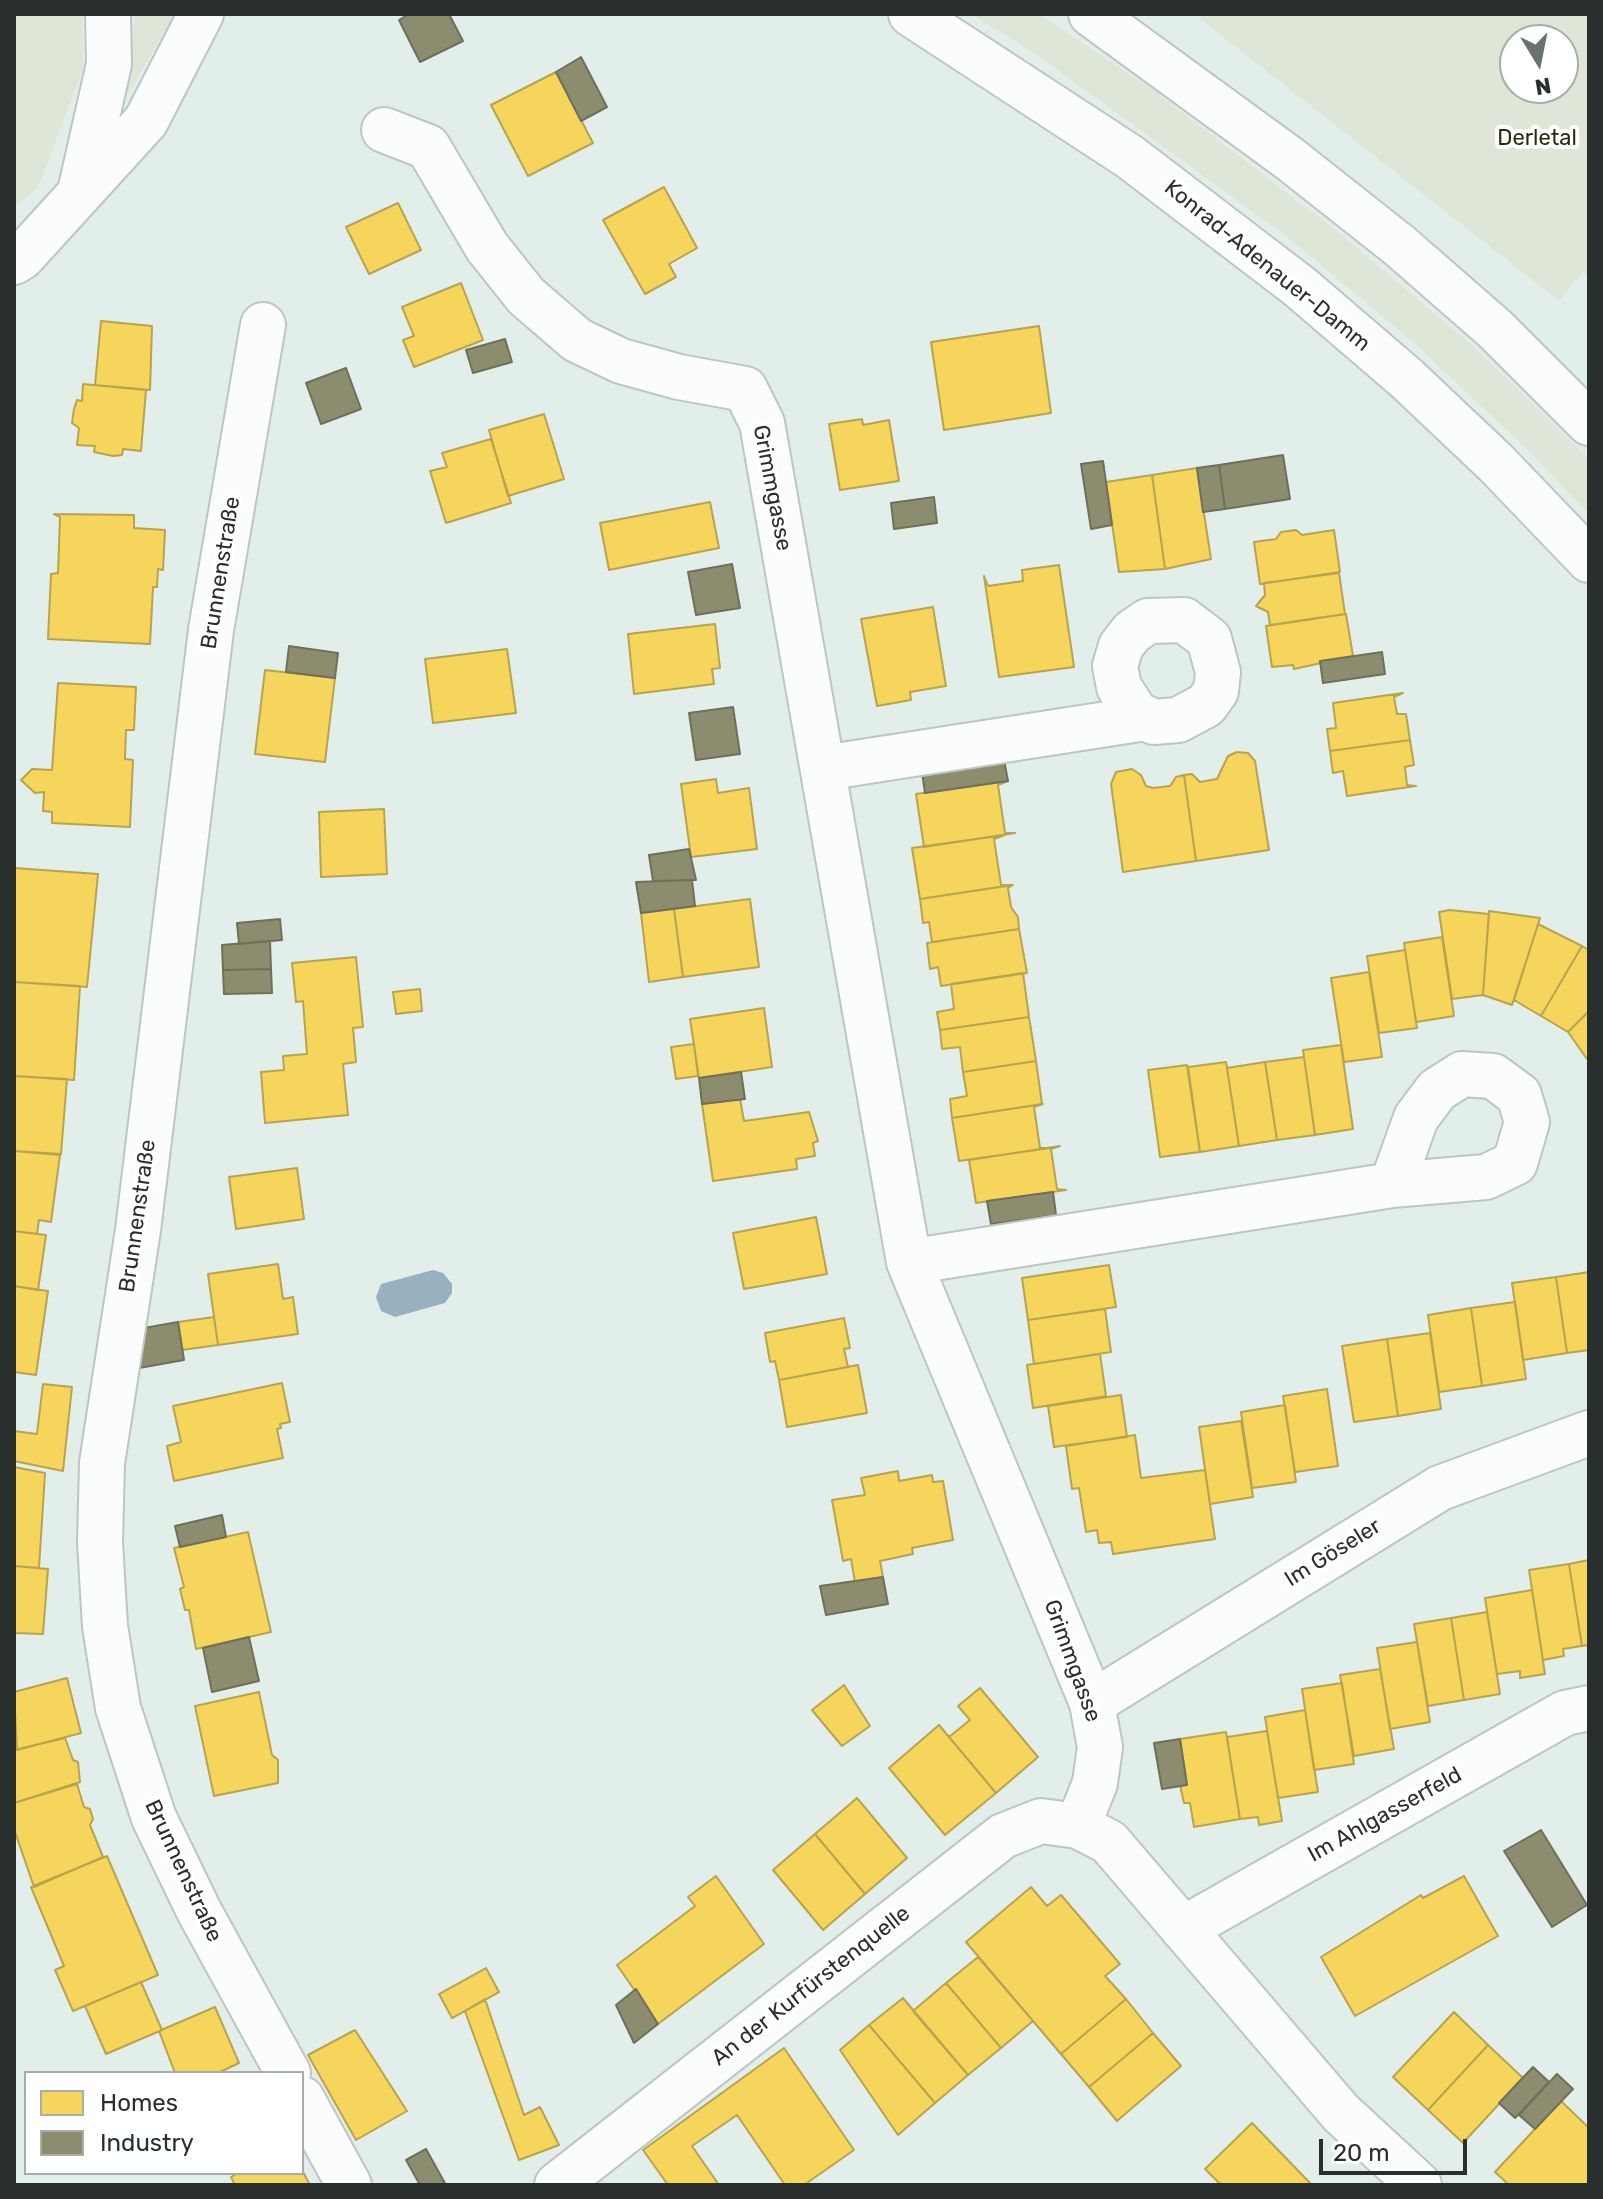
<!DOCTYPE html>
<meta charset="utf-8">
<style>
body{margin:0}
#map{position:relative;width:1603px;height:2199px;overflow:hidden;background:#e2eeea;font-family:Rubik,sans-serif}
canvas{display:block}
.frame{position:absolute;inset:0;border:16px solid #282f2d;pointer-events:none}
.legend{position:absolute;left:24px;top:2071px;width:280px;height:104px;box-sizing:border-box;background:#fff;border:2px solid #a9acab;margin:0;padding:10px 14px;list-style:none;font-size:24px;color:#282f2d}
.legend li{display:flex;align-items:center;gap:16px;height:40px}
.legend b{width:40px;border:2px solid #a9acab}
.north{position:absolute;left:1499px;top:24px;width:80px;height:80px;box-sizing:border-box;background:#fff;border:2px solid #a9acab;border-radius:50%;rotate:170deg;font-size:22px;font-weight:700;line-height:32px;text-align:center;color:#282f2d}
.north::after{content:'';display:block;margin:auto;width:28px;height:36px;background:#69726f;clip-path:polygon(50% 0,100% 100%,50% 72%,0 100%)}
.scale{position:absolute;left:1319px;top:2139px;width:148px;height:36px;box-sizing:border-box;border:4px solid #282f2d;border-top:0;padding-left:10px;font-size:24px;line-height:28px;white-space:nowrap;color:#282f2d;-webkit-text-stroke:6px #fff;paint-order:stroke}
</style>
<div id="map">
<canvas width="1603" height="2199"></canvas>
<div class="frame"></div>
<ul class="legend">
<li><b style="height:22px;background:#f6d55c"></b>Homes</li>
<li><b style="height:22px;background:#8c8c6e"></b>Industry</li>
</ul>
<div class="north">N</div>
<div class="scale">20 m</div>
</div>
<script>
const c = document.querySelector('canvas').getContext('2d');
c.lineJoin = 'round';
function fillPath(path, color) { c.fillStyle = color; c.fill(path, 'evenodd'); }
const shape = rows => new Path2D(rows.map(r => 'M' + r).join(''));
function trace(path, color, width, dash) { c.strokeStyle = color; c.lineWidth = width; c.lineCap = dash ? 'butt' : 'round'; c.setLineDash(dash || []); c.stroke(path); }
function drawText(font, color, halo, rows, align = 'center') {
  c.font = font + ' Rubik,sans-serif'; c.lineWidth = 8; c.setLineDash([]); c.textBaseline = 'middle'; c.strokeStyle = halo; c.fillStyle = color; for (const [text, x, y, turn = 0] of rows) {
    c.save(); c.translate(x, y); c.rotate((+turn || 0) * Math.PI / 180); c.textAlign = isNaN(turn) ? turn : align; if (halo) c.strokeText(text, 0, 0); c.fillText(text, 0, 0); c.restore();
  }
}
fillPath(shape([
 [14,14,83,14,83,69,38,188,14,207],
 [135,14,175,14,127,96],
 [972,14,1039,14,1156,92,1348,240,1475,348,1589,459,1589,514,1530,452,1413,342,1285,235,1038,56],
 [1194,14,1589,14,1589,279,1583,272,1559,301],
 [1563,40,1563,88,1515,88,1515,40]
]), '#dee7d7');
fillPath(shape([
 [433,1270,443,1273,452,1284,452,1293,445,1303,395,1317,381,1311,376,1297,381,1284]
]), '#97b2be');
const homes = shape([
 [556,72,593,143,528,176,491,105,556,72],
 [664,187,697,248,669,264,676,277,645,294,603,220,664,187],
 [398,203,421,250,369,274,346,227,398,203],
 [461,283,483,340,414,367,403,340,414,336,402,307,461,283],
 [101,321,152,326,150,390,95,385,101,321],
 [1039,326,1051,413,944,430,931,342,1039,326],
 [83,384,146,390,141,451,123,449,122,455,113,456,94,452,95,446,77,445,79,428,72,423,74,409,77,400,82,401,83,384],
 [544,414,564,479,508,496,489,430,544,414],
 [862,419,863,425,889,420,899,481,840,490,829,424,862,419],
 [491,439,511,503,446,523,430,471,447,467,442,453,491,439],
 [1197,468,1211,559,1165,569,1152,475,1197,468],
 [1152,475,1165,569,1119,572,1106,482,1152,475],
 [710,502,719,548,609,570,600,523,710,502],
 [54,514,134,515,134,528,165,530,163,570,158,569,157,587,153,587,150,644,48,639,51,574,58,573,60,517,54,514],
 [1296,530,1302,535,1334,530,1340,572,1260,584,1254,542,1276,539,1281,532,1296,530],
 [1059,565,1074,667,999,677,984,576,988,586,1023,581,1022,570,1059,565],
 [1339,573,1345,614,1270,625,1268,612,1256,606,1265,595,1264,583,1339,573],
 [933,607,946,686,910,692,911,700,877,706,861,619,933,607],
 [1346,614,1353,656,1294,669,1293,665,1272,667,1266,626,1346,614],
 [715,624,720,668,712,669,714,684,634,694,628,634,715,624],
 [507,649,516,713,433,723,425,659,507,649],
 [265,670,335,678,325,762,255,754,265,670],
 [58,683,136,687,134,730,126,730,125,759,133,760,130,827,52,823,52,812,43,811,44,792,35,793,21,780,32,769,52,770,58,683],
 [1403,693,1394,697,1397,714,1406,714,1410,740,1330,751,1327,729,1336,728,1333,703,1403,693],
 [1410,740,1414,765,1405,767,1407,785,1416,786,1347,796,1343,771,1333,773,1330,751,1410,740],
 [1237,752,1248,753,1255,761,1269,850,1196,861,1184,775,1192,774,1200,782,1217,779,1228,756,1237,752],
 [1132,769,1141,775,1146,786,1153,788,1170,786,1176,777,1184,775,1196,861,1123,872,1111,784,1116,772,1132,769],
 [716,779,718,793,749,788,757,849,691,857,681,784,716,779],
 [1008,781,998,785,1005,833,1015,833,924,847,916,794,1008,781],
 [384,809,387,874,321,877,319,812,384,809],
 [1005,835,994,839,1001,885,1012,885,920,899,912,848,1005,835],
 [14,868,98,874,87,987,14,982,14,868],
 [1013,885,1008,888,1011,907,1018,917,1019,929,932,942,929,922,923,923,920,899,1013,885],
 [750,899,759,967,683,977,674,909,750,899],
 [674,909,683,977,649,982,641,913,674,909],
 [1450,910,1489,914,1483,995,1452,999,1439,912,1450,910],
 [1489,911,1540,918,1512,1005,1483,995,1489,911],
 [1538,924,1582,946,1541,1016,1514,1000,1538,924],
 [1019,929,1027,973,941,986,938,967,930,969,927,943,1019,929],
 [1442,937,1454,1016,1416,1022,1404,943,1442,937],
 [1582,946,1589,950,1589,1011,1568,1032,1541,1016,1582,946],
 [1405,950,1417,1028,1379,1033,1367,956,1405,950],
 [356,957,363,1027,353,1028,356,1062,343,1064,348,1115,265,1123,261,1072,284,1070,283,1056,307,1054,303,1001,296,1002,292,963,356,957],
 [1369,972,1382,1057,1344,1062,1331,978,1369,972],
 [1023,973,1029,1017,940,1030,937,1012,954,1009,951,984,1023,973],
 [14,982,80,986,74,1080,14,1076,14,982],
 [420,989,422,1011,396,1014,393,992,420,989],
 [764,1008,772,1067,699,1078,690,1019,764,1008],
 [1589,1011,1589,1058,1587,1059,1568,1032,1589,1011],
 [1029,1017,1036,1061,963,1072,960,1047,942,1049,940,1030,1029,1017],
 [694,1044,698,1076,676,1079,671,1047,694,1044],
 [1341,1045,1353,1129,1315,1135,1303,1050,1341,1045],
 [1304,1057,1315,1135,1277,1140,1265,1062,1304,1057],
 [1036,1061,1042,1104,952,1118,950,1099,967,1096,963,1072,1036,1061],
 [1226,1062,1239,1146,1200,1152,1188,1067,1226,1062],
 [1265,1062,1277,1140,1239,1146,1227,1068,1265,1062],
 [1187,1065,1200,1152,1160,1157,1148,1070,1187,1065],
 [14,1076,67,1079,61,1154,14,1151,14,1076],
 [740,1099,744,1121,809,1112,818,1141,813,1143,815,1156,796,1159,797,1169,713,1181,702,1104,740,1099],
 [1043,1104,1034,1107,1040,1148,1050,1148,959,1161,952,1118,1043,1104],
 [1060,1146,1051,1149,1057,1189,1066,1190,976,1203,969,1160,1060,1146],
 [14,1151,60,1155,51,1222,39,1220,37,1234,14,1231,14,1151],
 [297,1168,304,1219,236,1229,229,1177,297,1168],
 [816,1217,827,1274,744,1289,733,1233,816,1217],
 [14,1231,46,1235,38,1290,14,1286,14,1231],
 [278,1264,283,1299,293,1297,298,1334,218,1345,208,1274,278,1264],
 [1109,1265,1116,1307,1028,1320,1022,1278,1109,1265],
 [1589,1272,1589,1350,1567,1353,1556,1277,1589,1272],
 [1556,1277,1567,1353,1523,1360,1512,1283,1556,1277],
 [14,1286,48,1291,36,1375,14,1372,14,1286],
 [1515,1302,1526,1379,1482,1386,1471,1308,1515,1302],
 [1471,1308,1482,1386,1439,1392,1428,1315,1471,1308],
 [1105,1309,1111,1352,1034,1364,1028,1320,1105,1309],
 [214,1317,218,1345,182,1350,178,1322,214,1317],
 [844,1318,850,1348,844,1349,848,1367,779,1380,775,1361,770,1362,765,1333,844,1318],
 [1430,1333,1441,1409,1398,1416,1387,1339,1430,1333],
 [1387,1339,1398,1416,1354,1422,1342,1346,1387,1339],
 [1100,1354,1106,1396,1033,1408,1027,1365,1100,1354],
 [858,1365,867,1413,787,1427,779,1380,858,1365],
 [282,1383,290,1422,280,1424,281,1428,277,1429,283,1458,174,1481,167,1446,181,1442,173,1406,282,1383],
 [43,1384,72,1387,63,1471,14,1461,14,1431,37,1434,43,1384],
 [1327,1389,1338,1466,1295,1472,1283,1396,1327,1389],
 [1121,1395,1127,1437,1054,1447,1048,1406,1121,1395],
 [1285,1405,1296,1482,1252,1488,1241,1412,1285,1405],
 [1241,1421,1253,1497,1210,1504,1199,1427,1241,1421],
 [1135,1435,1141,1478,1205,1470,1215,1539,1113,1554,1111,1542,1099,1543,1097,1530,1086,1532,1079,1488,1072,1489,1066,1446,1135,1435],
 [14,1467,45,1473,39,1568,14,1566,14,1467],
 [898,1471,899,1481,932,1475,933,1482,943,1481,953,1540,912,1548,913,1554,880,1561,883,1577,855,1582,851,1559,843,1561,832,1500,865,1495,861,1478,898,1471],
 [248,1532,271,1632,196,1649,189,1610,185,1610,180,1589,184,1587,174,1548,248,1532],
 [1589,1560,1589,1645,1582,1646,1569,1564,1589,1560],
 [1569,1564,1582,1646,1563,1649,1564,1656,1543,1660,1529,1570,1569,1564],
 [14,1566,48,1569,43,1634,14,1633,14,1566],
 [1532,1590,1545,1674,1520,1678,1520,1671,1497,1674,1485,1598,1532,1590],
 [1487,1612,1500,1694,1464,1700,1451,1618,1487,1612],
 [1451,1618,1464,1700,1428,1706,1414,1624,1451,1618],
 [1417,1642,1430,1722,1390,1729,1377,1648,1417,1642],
 [1380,1669,1394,1749,1354,1756,1340,1675,1380,1669],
 [67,1678,81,1733,17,1750,14,1692,67,1678],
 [1342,1683,1354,1764,1314,1770,1302,1689,1342,1683],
 [844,1685,870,1726,842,1746,812,1710,844,1685],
 [980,1688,1038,1757,996,1793,949,1737,970,1720,958,1706,980,1688],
 [259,1692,272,1755,278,1760,278,1783,214,1796,195,1706,259,1692],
 [1305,1710,1318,1792,1278,1798,1265,1717,1305,1710],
 [939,1725,996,1793,945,1835,889,1768,939,1725],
 [1267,1731,1282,1821,1259,1825,1258,1817,1240,1819,1227,1737,1267,1731],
 [1226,1732,1240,1819,1194,1827,1190,1803,1184,1803,1180,1785,1187,1785,1180,1739,1226,1732],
 [65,1738,73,1760,78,1762,80,1782,14,1803,14,1750,65,1738],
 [77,1784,84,1807,90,1809,93,1819,90,1825,103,1857,34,1887,14,1829,14,1803,77,1784],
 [857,1798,907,1858,865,1894,815,1834,857,1798],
 [815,1834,865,1894,823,1930,773,1870,815,1834],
 [107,1856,158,1975,73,2011,55,1970,64,1966,31,1887,107,1856],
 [716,1876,764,1944,658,2024,617,1965,695,1906,688,1897,716,1876],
 [1464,1876,1498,1936,1355,2016,1321,1957,1421,1895,1423,1898,1464,1876],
 [1031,1887,1047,1906,1061,1895,1120,1964,1105,1976,1126,1999,1061,2054,966,1942,1031,1887],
 [978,1957,1033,2021,1001,2048,946,1983,978,1957],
 [486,1968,499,1992,452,2018,439,1994,486,1968],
 [141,1982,162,2030,106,2054,85,2006,141,1982],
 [946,1983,1001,2048,968,2075,913,2011,946,1983],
 [903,1998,968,2075,935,2103,869,2025,903,1998],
 [485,1999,524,2115,540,2107,559,2145,519,2160,465,2011,485,1999],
 [1126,1999,1153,2033,1089,2087,1061,2054,1126,1999],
 [215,2007,239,2063,218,2073,175,2073,159,2031,215,2007],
 [1454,2012,1488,2045,1428,2110,1393,2077,1454,2012],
 [869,2025,935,2103,898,2135,840,2050,869,2025],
 [355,2030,407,2111,356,2140,308,2055,355,2030],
 [1153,2033,1181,2066,1117,2121,1089,2087,1153,2033],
 [1488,2045,1523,2078,1463,2143,1428,2110,1488,2045],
 [784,2048,854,2150,804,2185,785,2185,737,2115,692,2146,719,2185,668,2185,643,2150,784,2048],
 [1561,2101,1589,2128,1589,2185,1509,2185,1495,2172,1561,2101],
 [1252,2123,1312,2185,1221,2185,1205,2169,1252,2123],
 [302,2170,310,2185,235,2185,231,2177,238,2173,302,2170]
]);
fillPath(homes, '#f6d55c');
trace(homes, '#b8a34e', 2);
const industry = shape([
 [409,14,449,14,463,41,420,62,399,20,409,14],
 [581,57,607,107,581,121,556,72,581,57],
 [505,339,512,362,473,373,466,350,505,339],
 [346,368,361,409,321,424,306,383,346,368],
 [1283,455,1290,499,1225,509,1219,465,1283,455],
 [1103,461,1112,525,1091,529,1081,464,1103,461],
 [1219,465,1225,509,1203,512,1197,468,1219,465],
 [934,497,937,523,894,529,891,503,934,497],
 [732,564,740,608,696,615,688,572,732,564],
 [289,646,338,653,335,678,286,672,289,646],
 [1382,652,1385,674,1323,683,1320,661,1382,652],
 [733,707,740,754,696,760,689,713,733,707],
 [1004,760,1008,781,925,793,922,772,1004,760],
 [689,849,696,880,653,881,649,855,689,849],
 [692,880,695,906,641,913,636,882,692,880],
 [280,919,282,940,239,944,237,923,280,919],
 [270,941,271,969,223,970,222,945,270,941],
 [271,969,272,993,224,994,223,970,271,969],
 [741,1072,745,1099,702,1104,699,1078,741,1072],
 [1053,1192,1056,1215,991,1224,987,1201,1053,1192],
 [178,1322,184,1360,139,1368,144,1328,178,1322],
 [222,1515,226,1537,180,1547,175,1526,222,1515],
 [883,1577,888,1604,826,1615,820,1586,883,1577],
 [249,1637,259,1681,212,1692,203,1648,249,1637],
 [1180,1739,1187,1785,1162,1789,1154,1743,1180,1739],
 [1541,1830,1587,1905,1552,1927,1504,1851,1541,1830],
 [636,1989,658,2024,634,2043,616,2005,636,1989],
 [1533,2067,1549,2082,1515,2118,1499,2103,1533,2067],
 [1557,2074,1573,2089,1535,2129,1519,2115,1557,2074],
 [426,2149,446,2185,420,2185,406,2160,426,2149]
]);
fillPath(industry, '#8c8c6e');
trace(industry, '#6e705a', 2);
const minor = shape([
 [384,130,428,147,487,247,526,296,577,340,621,361,679,377,745,389,762,423,909,1262,1092,1703,1100,1747,1095,1783,1078,1826,1109,1842,1341,2113,1419,2185],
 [263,325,211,630,138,1230,102,1463,100,1542,105,1626,118,1708,154,1818,199,1911,288,2073],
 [823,768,1146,718,1137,715,1119,687,1115,666,1121,646,1132,632,1148,621,1184,620,1209,639,1218,672,1216,691,1206,705,1178,720,1154,722,1146,718],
 [909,1262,1392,1185,1486,1177,1515,1163,1527,1122,1519,1095,1493,1076,1462,1074,1437,1090,1416,1118,1392,1185],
 [1092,1703,1440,1488,1589,1433],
 [1183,1929,1565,1713,1589,1708],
 [302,2099,349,2185],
 [557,2185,1003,1836,1041,1821,1078,1826]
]);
const major = shape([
 [911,14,1130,157,1300,287,1406,378,1496,463,1589,560],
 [1091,14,1290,159,1400,246,1495,329,1589,423],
 [80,192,109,64,108,14],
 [14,262,22,257,146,121,201,14]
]);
trace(minor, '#bdc6c3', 48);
trace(major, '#bdc6c3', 48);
trace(minor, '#fbfcfc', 44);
trace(major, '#fbfcfc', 44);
drawText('22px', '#272e05', '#fff', [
 ["Derletal",1537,139]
]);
drawText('22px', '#282f2d', '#fff', [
 ["Konrad-Adenauer-Damm",1267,266,39],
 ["Grimmgasse",772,488,79],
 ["Brunnenstraße",221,573,-81],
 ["Brunnenstraße",138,1216,-82],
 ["Im Göseler",1333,1553,-32],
 ["Grimmgasse",1072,1661,70],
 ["Im Ahlgasserfeld",1385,1815,-29],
 ["Brunnenstraße",183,1871,65],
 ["An der Kurfürstenquelle",811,1986,-38]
]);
</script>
